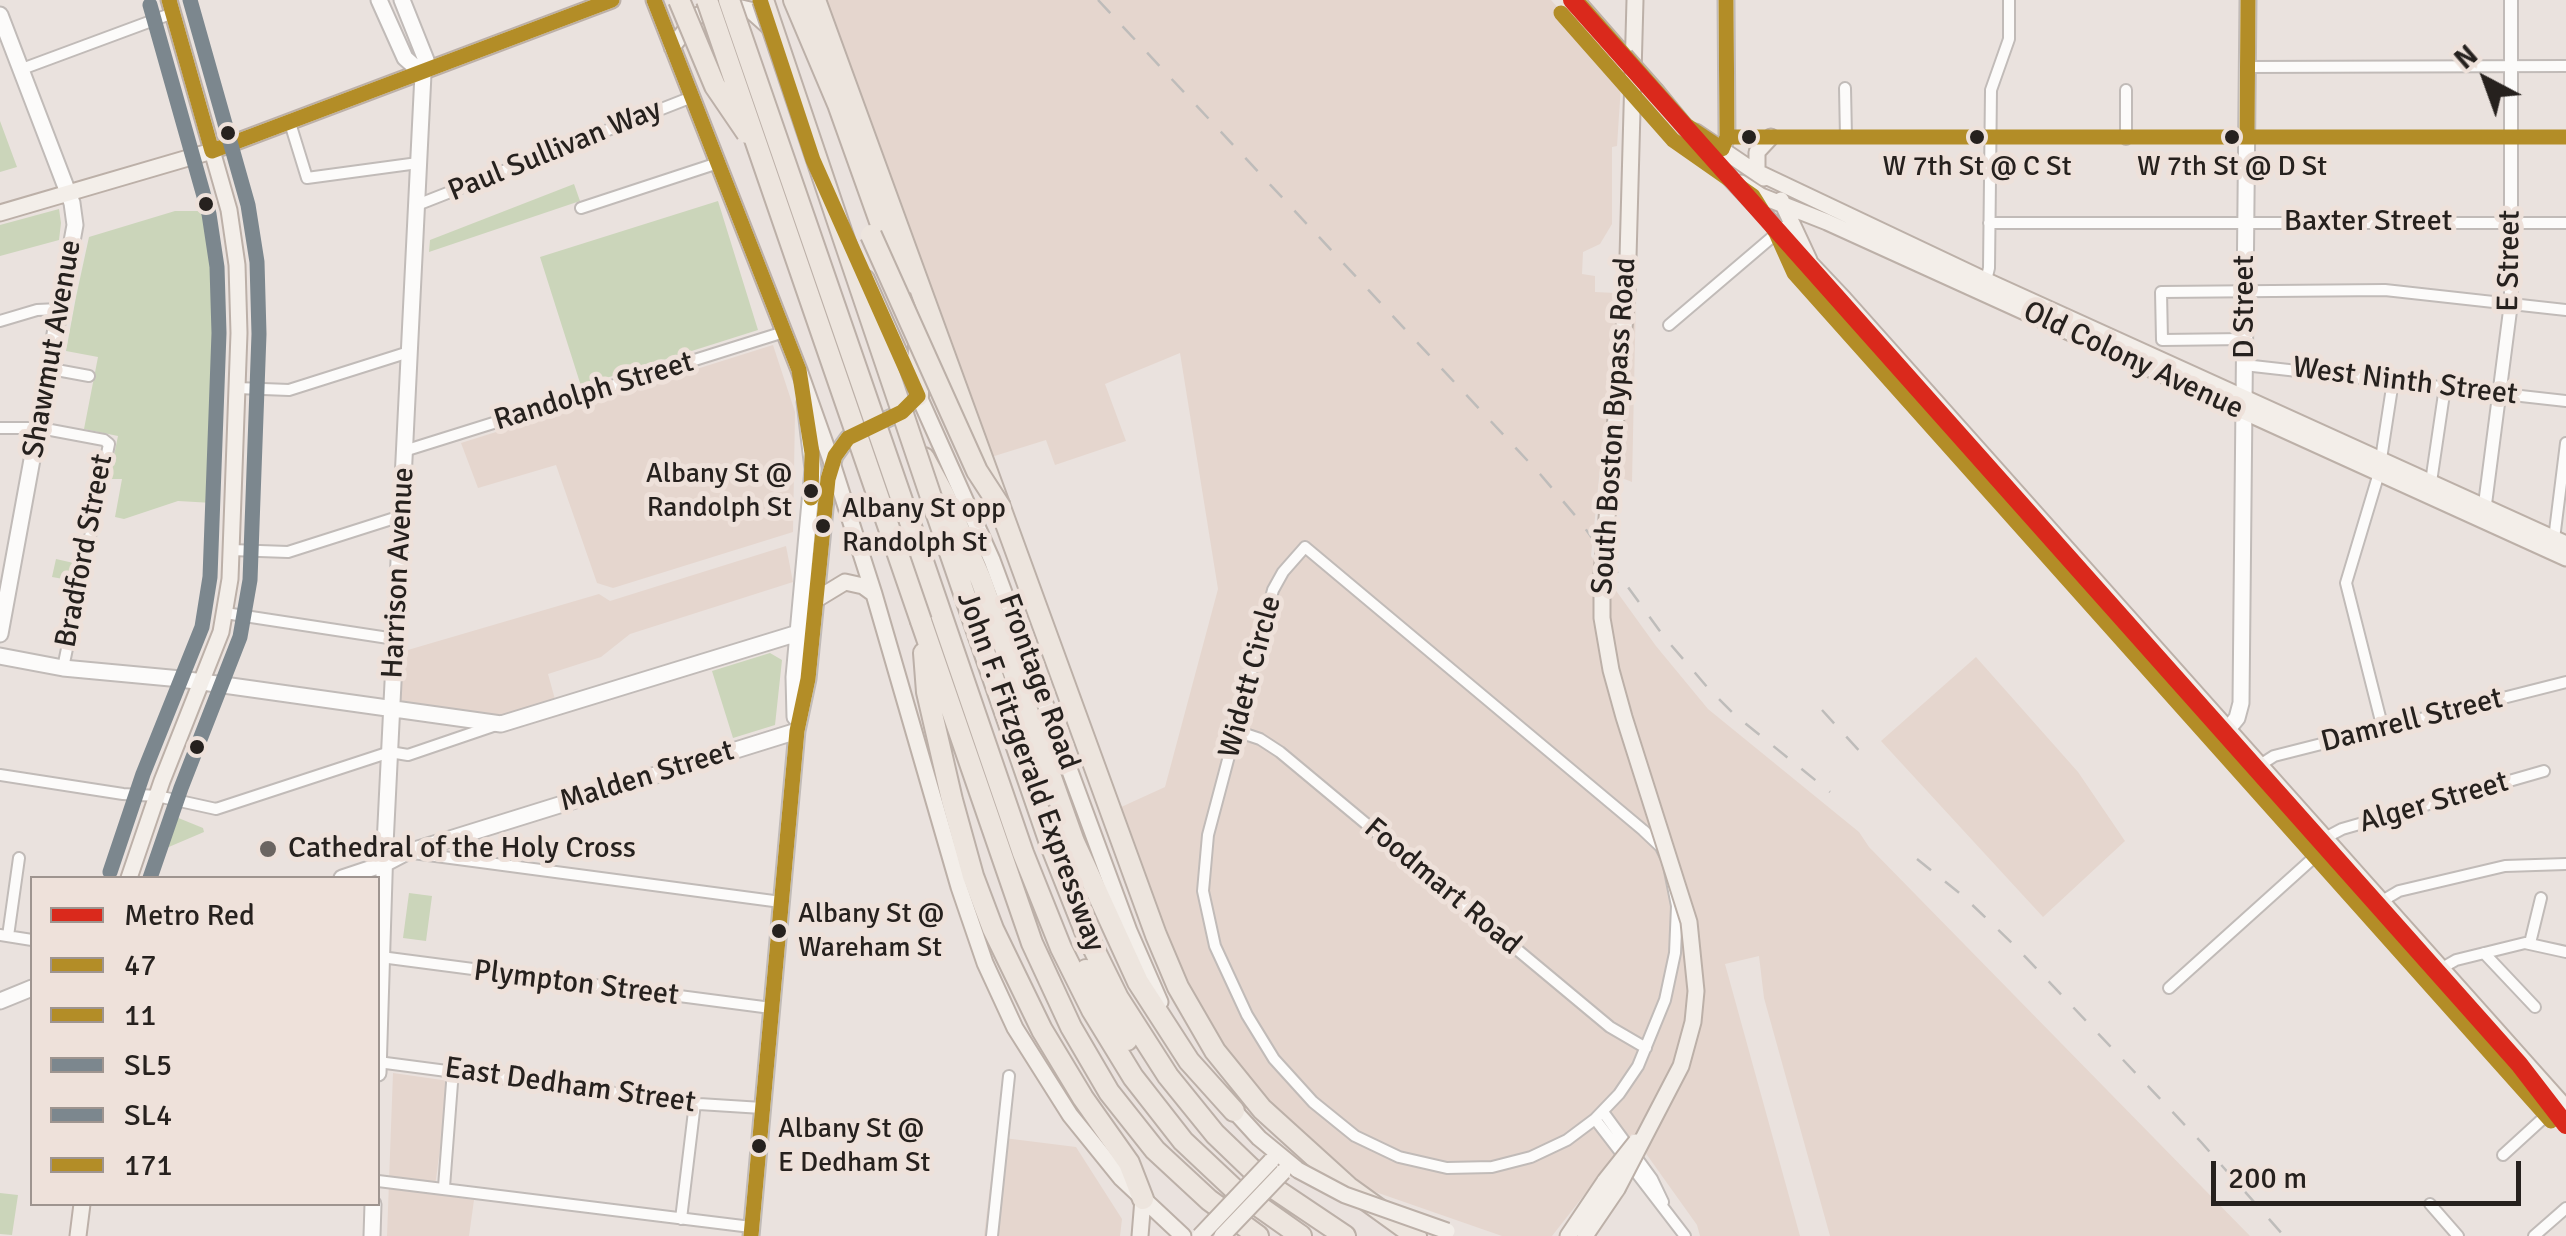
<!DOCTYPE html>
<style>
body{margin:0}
#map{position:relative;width:2566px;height:1236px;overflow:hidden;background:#eae2de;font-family:Signika,sans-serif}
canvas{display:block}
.legend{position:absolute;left:30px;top:876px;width:350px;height:330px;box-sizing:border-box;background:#eee1da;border:2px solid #9e948f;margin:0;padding:12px 18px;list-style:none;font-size:30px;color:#26211e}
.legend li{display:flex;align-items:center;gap:20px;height:50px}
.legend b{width:50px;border:2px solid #9e948f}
.north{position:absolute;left:2436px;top:30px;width:100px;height:100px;-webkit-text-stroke:8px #eee1da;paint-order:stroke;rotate:319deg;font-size:28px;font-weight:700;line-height:40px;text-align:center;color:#26211e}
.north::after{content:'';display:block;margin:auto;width:35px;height:45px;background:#26211e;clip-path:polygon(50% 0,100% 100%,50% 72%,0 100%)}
.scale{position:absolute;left:2211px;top:1161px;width:310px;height:45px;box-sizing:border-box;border:5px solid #26211e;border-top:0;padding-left:12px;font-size:30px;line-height:35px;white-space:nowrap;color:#26211e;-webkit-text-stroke:8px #eee1da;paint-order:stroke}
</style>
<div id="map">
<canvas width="2566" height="1236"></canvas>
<ul class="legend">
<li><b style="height:12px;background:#da291c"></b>Metro Red</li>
<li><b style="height:12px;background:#b38d27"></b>47</li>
<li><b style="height:12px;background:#b38d27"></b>11</li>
<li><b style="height:12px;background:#7c878e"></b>SL5</li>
<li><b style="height:12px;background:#7c878e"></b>SL4</li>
<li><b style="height:12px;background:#b38d27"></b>171</li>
</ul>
<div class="north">N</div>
<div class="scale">200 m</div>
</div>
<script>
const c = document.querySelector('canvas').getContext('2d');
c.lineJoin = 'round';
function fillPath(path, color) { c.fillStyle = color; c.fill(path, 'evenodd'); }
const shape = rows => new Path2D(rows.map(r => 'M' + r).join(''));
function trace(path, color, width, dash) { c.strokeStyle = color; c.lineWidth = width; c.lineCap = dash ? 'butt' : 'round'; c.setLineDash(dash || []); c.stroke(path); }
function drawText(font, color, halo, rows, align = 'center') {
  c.font = font + ' Signika,sans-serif'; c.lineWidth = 10; c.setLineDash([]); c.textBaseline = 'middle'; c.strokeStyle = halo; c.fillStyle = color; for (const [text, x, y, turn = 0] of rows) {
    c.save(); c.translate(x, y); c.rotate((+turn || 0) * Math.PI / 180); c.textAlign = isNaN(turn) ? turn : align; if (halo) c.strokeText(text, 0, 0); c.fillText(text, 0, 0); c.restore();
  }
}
fillPath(shape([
 [821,0,1551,0,1614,71,1615,81,1621,85,1617,146,1612,147,1612,224,1600,244,1583,252,1582,274,1595,276,1595,292,1636,294,1632,482,1600,469,1591,556,1656,646,1708,709,1859,832,1869,847,2250,1236,1830,1236,1764,998,1759,956,1725,964,1800,1236,1700,1236,1697,1225,1632,1134,1552,1236,1502,1236,1364,1188,1252,1087,1201,1017,1168,948,1119,808,1165,787,1218,589,1180,353,1105,384,1126,441,1055,465,1046,440,988,458],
 [773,345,795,412,793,532,613,588,597,583,556,465,478,488,461,443],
 [786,546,793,582,630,634,601,657,548,674,556,703,511,716,398,702,401,652,599,594,610,601],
 [1976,657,2078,772,2125,841,2043,917,1881,741],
 [393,1073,449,1081,434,1194,474,1200,469,1236,387,1236],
 [996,1137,1076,1147,1122,1219,1120,1236,984,1236]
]), '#e5d6ce');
fillPath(shape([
 [0,121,17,167,0,172],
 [574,184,580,201,429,252,430,240],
 [718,201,758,330,581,386,540,257],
 [59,209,61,223,59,240,0,256,0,225],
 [175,211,205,211,221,293,213,503,178,501,124,519,115,517,122,479,109,479,118,436,84,429,98,357,66,351,76,297,89,237],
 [56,559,78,564,75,581,52,577],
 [770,653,782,660,775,725,733,738,712,671],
 [171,815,203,828,204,832,157,852],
 [409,893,432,896,426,941,403,938],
 [0,1193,18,1195,12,1235,0,1234]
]), '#cbd5ba');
const minor = shape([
 [2247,67,2566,66],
 [22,69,173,13],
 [1845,88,1846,137],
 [290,123,307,178,418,163],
 [1727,137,2566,137],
 [2126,139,2126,90],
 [417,205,692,97],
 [581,208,718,163],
 [1989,223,2566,223],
 [1985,285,1989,268,1991,90,2009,39,2009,0],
 [0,321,37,310,59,309],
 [1669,325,1784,227],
 [2245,339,2162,340,2161,292,2385,290,2566,310],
 [2244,365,2566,401],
 [51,369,89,376],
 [237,388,289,390,409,352],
 [0,428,40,428,104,440,109,444,63,668],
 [404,451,784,332],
 [2381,459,2393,381],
 [2379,473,2346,583,2383,729],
 [2431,482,2445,387],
 [2554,539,2566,443],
 [1305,547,1643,830,1661,847,1668,861,1677,906,1675,953,1665,1000,1638,1066,1619,1094,1595,1119,1567,1140,1531,1157,1492,1167,1447,1168,1399,1157,1355,1136,1313,1102,1274,1059,1247,1015,1215,946,1203,891,1208,835,1273,590,1283,572,1305,547],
 [231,550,288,552,401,516],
 [225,613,395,639],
 [1236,731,1260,739,1280,752,1610,1027,1646,1048],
 [2260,765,2274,756,2566,682],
 [0,775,123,794,157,796,216,809,390,752,408,755,496,725],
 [2325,838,2342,829,2544,771],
 [413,853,781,902],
 [2382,901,2399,891,2505,866,2566,864],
 [0,935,32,940],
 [8,936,19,858],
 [2530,943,2541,898],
 [2484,953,2535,1007],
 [381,957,771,1008],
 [2442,968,2456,960,2525,943,2566,952],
 [2169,988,2330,843],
 [378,1062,699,1104,762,1108],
 [1603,1112,1652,1179,1663,1202],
 [1595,1119,1685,1236],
 [2503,1155,2561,1102],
 [378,1181,751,1227],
 [444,1187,453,1070],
 [2430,1204,2458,1236],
 [681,1219,695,1103],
 [992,1236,1009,1076],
 [2534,1236,2566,1208]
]);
const tertiary = shape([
 [2484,512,2511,303,2511,0]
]);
const secondary = shape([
 [379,0,405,58,423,74],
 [0,15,72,203,75,225,0,634],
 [1722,149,1727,137,1726,0],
 [0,656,63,668,181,679,501,724,798,633],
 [795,717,794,677,813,469,805,402],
 [2228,729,2237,718,2241,703,2248,0],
 [342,878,384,864,405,853,797,731],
 [0,1001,32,988],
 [378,1073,385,845,423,74,426,60,402,0],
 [372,1236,373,1204],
 [751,1236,797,731,808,679,828,479,835,456,848,438,902,412,918,396]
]);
const primary = shape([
 [654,0,799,370,832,463,874,594,959,887,985,963,1015,1028,1070,1115,1121,1178,1183,1236],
 [1576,0,1625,56],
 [672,47,697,16,717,6,728,5,750,10,769,27],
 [1656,91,1708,155,1844,299,2566,1108],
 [1696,132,1764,178],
 [1757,172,1987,281,2566,544],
 [1757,172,1757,152,1771,137],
 [1741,183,1761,196,1827,222,2566,558],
 [1781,200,1809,260],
 [0,213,212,151,612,0],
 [866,278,992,560,1129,931,1160,1002],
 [1627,294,1635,0],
 [817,599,845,582,863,586,874,594],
 [129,878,162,781,221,632,230,579,239,333,237,265,229,210,169,0],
 [1228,1104,1259,1138,1298,1170],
 [78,1236,82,1204],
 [1140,1236,1143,1199],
 [1568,1236,1605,1181],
 [1585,1236,1617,1189]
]);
const motorway = shape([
 [794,0,838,104,903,286],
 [815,0,1156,935,1178,987,1215,1051,1262,1109,1348,1187,1416,1236],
 [918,396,919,343],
 [924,458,944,495,981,580,1074,842,1138,982,1189,1061,1234,1111],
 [933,503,1050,843,1085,931,1118,998,1168,1076,1215,1134,1266,1183,1345,1236],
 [906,512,1023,853,1061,948,1092,1010,1133,1077,1183,1141,1233,1188,1301,1236],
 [921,621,1032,943,1071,1027,1109,1092,1155,1150,1209,1200,1258,1236],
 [924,653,927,692,952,800,973,876,993,929,1042,1030,1083,1098,1129,1163,1143,1199],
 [1086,970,1127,1040]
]);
trace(minor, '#c1bbb8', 14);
trace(tertiary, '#c1bbb8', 16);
trace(secondary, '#c1bbb8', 19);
trace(primary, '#bcb0a8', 19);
trace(motorway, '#bcb0a8', 24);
trace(minor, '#fcfbfa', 10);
trace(tertiary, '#fcfbfa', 12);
trace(secondary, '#fcfbfa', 15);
trace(primary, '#f3eee9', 15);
trace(motorway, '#ede5de', 20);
trace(shape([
 [1098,0,1540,474,1579,520,1665,638,1708,688,1735,715,1830,792],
 [1822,710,1864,756],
 [1917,859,1963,896,2016,947,2201,1142,2284,1236]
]), '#bebcba', 2.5, [18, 18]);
const primaryBridge = shape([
 [1625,56,1656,91],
 [1298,1170,1345,1195,1447,1231],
 [1605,1181,1636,1142],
 [1617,1189,1681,1066,1693,1022,1696,991,1689,922,1624,717,1611,670,1602,618,1602,574,1627,294],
 [1200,1236,1271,1161],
 [1222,1236,1283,1172]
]);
const motorwayBridge = shape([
 [679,0,715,86,747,133],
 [707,0,921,621],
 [729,0,906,512],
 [763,0,933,503],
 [871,235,977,471,1001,508]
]);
trace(primaryBridge, '#bcb0a8', 19, []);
trace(motorwayBridge, '#bcb0a8', 24, []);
trace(primaryBridge, '#f3eee9', 15);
trace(motorwayBridge, '#ede5de', 20);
trace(shape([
 [654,0,799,370,812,453,811,498],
 [751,1236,797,731,808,679,828,479,835,456,848,438,902,412,918,396,813,160,760,0]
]), '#b38d27', 15);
trace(shape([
 [169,0,212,151,612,0],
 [1576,0,1686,125,1722,149,1727,137,1726,0],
 [1727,137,2566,137],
 [2247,137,2248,0]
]), '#b38d27', 15);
trace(shape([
 [150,878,181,788,240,637,250,580,259,334,257,262,248,205,190,0]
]), '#7c878e', 15);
trace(shape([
 [110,872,143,774,202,627,210,577,219,333,217,267,209,214,150,5]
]), '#7c878e', 15);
trace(shape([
 [1561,13,1673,140,1753,196,1776,233,1794,273,2551,1121]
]), '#b38d27', 15);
trace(shape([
 [1572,0,2519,1064,2566,1125]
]), '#da291c', 18);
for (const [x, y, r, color] of [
 [228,133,9,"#26211e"],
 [1749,137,9,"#26211e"],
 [1977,137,9,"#26211e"],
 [2232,137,9,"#26211e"],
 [206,204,9,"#26211e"],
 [811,491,9,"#26211e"],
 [823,526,9,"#26211e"],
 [197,747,9,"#26211e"],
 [268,849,10,"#6b6561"],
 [779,931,9,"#26211e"],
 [759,1146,9,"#26211e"]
]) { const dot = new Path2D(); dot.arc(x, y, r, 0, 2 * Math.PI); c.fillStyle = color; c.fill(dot); trace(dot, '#eee1da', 4); }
drawText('28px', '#26211e', '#eee1da', [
 ["W 7th St @ C St",1977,168,"center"],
 ["W 7th St @ D St",2232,168,"center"],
 ["Albany St @",792,475,"right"],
 ["Randolph St",792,509,"right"],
 ["Albany St opp",842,510],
 ["Randolph St",842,544],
 ["Albany St @",798,915],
 ["Wareham St",798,949],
 ["Albany St @",778,1130],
 ["E Dedham St",778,1164]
], 'left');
drawText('30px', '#26211e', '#eee1da', [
 ["Paul Sullivan Way",555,151,-22],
 ["Baxter Street",2368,222],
 ["E Street",2510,261,-89],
 ["D Street",2245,307,-90],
 ["Shawmut Avenue",53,349,-80],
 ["Old Colony Avenue",2133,361,25],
 ["West Ninth Street",2405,382,7],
 ["Randolph Street",594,392,-17],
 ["South Boston Bypass Road",1615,426,-86],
 ["Bradford Street",85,551,-79],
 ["Harrison Avenue",399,573,-87],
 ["Widett Circle",1251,677,-75],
 ["Frontage Road",1038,682,70],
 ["Damrell Street",2412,721,-14],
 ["John F. Fitzgerald Expressway",1030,772,70],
 ["Malden Street",647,777,-17],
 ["Alger Street",2434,803,-16],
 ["Foodmart Road",1442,887,40],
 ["Plympton Street",576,984,7],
 ["East Dedham Street",570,1086,8]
]);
drawText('30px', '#26211e', '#eee1da', [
 ["Cathedral of the Holy Cross",288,849]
], 'left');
</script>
